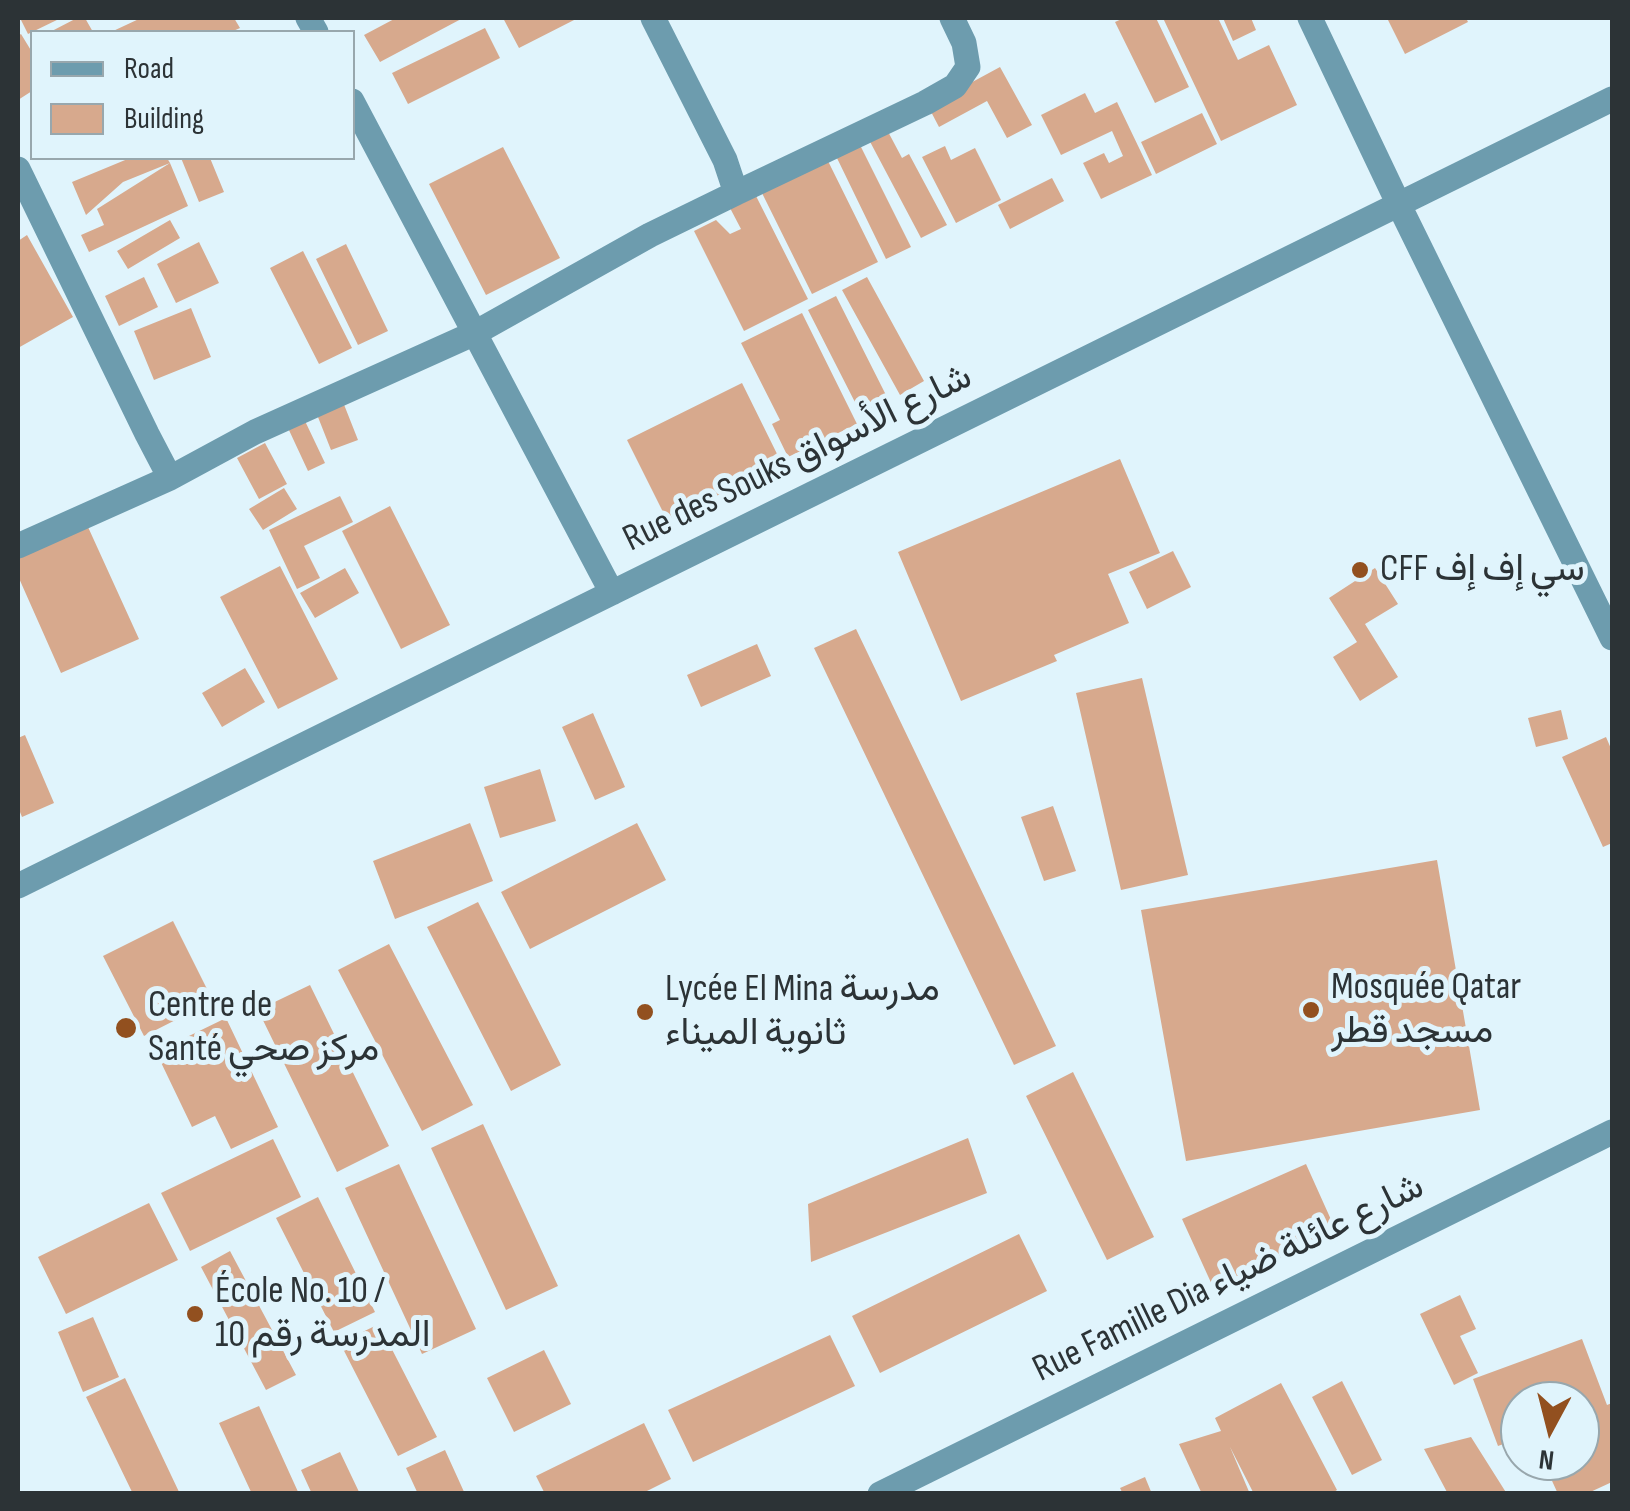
<!DOCTYPE html>
<meta charset="utf-8">
<style>
body{margin:0}
#map{position:relative;width:1630px;height:1511px;overflow:hidden;background:#e0f4fc;font-family:"Sofia Sans Condensed",sans-serif}
canvas{display:block}
.frame{position:absolute;inset:0;border:20px solid #2c3336;pointer-events:none}
.legend{position:absolute;left:30px;top:30px;width:325px;height:130px;box-sizing:border-box;background:#e0f4fc;border:2px solid #98a7ad;margin:0;padding:12px 18px;list-style:none;font-size:30px;color:#2c3336}
.legend li{display:flex;align-items:center;gap:20px;height:50px}
.legend b{width:50px;border:2px solid #98a7ad}
.north{position:absolute;left:1500px;top:1381px;width:100px;height:100px;box-sizing:border-box;background:#e0f4fc;border:2px solid #98a7ad;border-radius:50%;rotate:187deg;font-size:28px;font-weight:700;line-height:40px;text-align:center;color:#2c3336}
.north::after{content:'';display:block;margin:auto;width:35px;height:45px;background:#92501f;clip-path:polygon(50% 0,100% 100%,50% 72%,0 100%)}
</style>
<div id="map">
<canvas width="1630" height="1511"></canvas>
<div class="frame"></div>
<ul class="legend">
<li><b style="height:12px;background:#6d9cae"></b>Road</li>
<li><b style="height:28px;background:#d7a98d"></b>Building</li>
</ul>
<div class="north">N</div>
</div>
<script>
const c = document.querySelector('canvas').getContext('2d');
c.lineJoin = 'round';
function fillPath(path, color) { c.fillStyle = color; c.fill(path, 'evenodd'); }
const shape = rows => new Path2D(rows.map(r => 'M' + r).join(''));
function trace(path, color, width, dash) { c.strokeStyle = color; c.lineWidth = width; c.lineCap = dash ? 'butt' : 'round'; c.setLineDash(dash || []); c.stroke(path); }
function drawText(font, color, halo, rows, align = 'center') {
  c.font = font + ' "Sofia Sans Condensed",Vazirmatn,sans-serif'; c.lineWidth = 10; c.setLineDash([]); c.textBaseline = 'middle'; c.strokeStyle = halo; c.fillStyle = color; for (const [text, x, y, turn = 0] of rows) {
    c.save(); c.translate(x, y); c.rotate((+turn || 0) * Math.PI / 180); c.textAlign = isNaN(turn) ? turn : align; if (halo) c.strokeText(text, 0, 0); c.fillText(text, 0, 0); c.restore();
  }
}
fillPath(shape([
 [20,18,61,18,28,34],
 [77,18,85,18,93,32,50,32],
 [141,18,234,18,240,28,231,32,111,32],
 [396,18,463,18,380,62,364,35],
 [503,18,578,18,519,48],
 [1124,18,1156,18,1189,87,1155,103,1115,22],
 [1163,18,1218,18,1238,60,1269,45,1297,105,1221,141],
 [1223,18,1251,18,1256,30,1233,41],
 [1387,18,1466,18,1468,22,1405,54],
 [485,28,500,58,408,104,392,73],
 [21,34,32,52,32,91,18,100,18,36],
 [1000,67,1032,125,1007,138,987,101,939,127,928,106],
 [1085,93,1095,113,1117,102,1152,175,1101,199,1083,163,1104,153,1109,163,1123,156,1112,131,1061,155,1041,115],
 [1202,113,1217,144,1156,174,1141,142],
 [885,126,902,158,909,154,947,225,921,238,867,136],
 [860,145,911,247,886,259,836,156],
 [945,146,951,160,975,148,1001,200,956,223,922,157],
 [503,147,560,258,486,295,429,184],
 [130,158,167,158,170,163,123,182,86,215,72,182],
 [181,158,210,158,224,192,199,202],
 [828,161,878,262,812,294,762,193],
 [170,163,188,206,89,252,81,235,104,225,97,209],
 [1052,178,1064,201,1010,229,998,205],
 [756,196,808,299,744,331,694,231,716,220,730,234,741,229,730,208],
 [170,220,180,238,128,269,117,251],
 [27,235,73,317,18,348,18,241],
 [199,242,219,283,176,303,157,264],
 [346,244,388,331,358,345,316,259],
 [303,251,352,348,319,364,270,268],
 [144,277,158,307,119,326,105,296],
 [867,277,924,381,900,395,842,290],
 [836,296,889,401,862,416,808,310],
 [191,308,211,357,154,380,134,331],
 [802,313,857,424,788,457,772,424,780,420,741,343],
 [742,383,782,464,667,520,627,440],
 [343,402,358,440,331,450,316,412],
 [305,421,325,463,308,471,288,428],
 [265,443,287,484,259,499,237,458],
 [1120,459,1160,553,1108,574,1129,623,1054,655,1057,661,961,701,898,552],
 [284,488,297,509,263,530,249,509],
 [340,496,353,522,304,546,320,578,297,589,269,530],
 [390,506,450,625,401,649,342,531],
 [88,527,139,639,61,673,18,576,18,559],
 [1173,551,1191,587,1147,609,1129,572],
 [280,566,338,679,278,709,220,597],
 [345,568,359,593,315,618,300,593],
 [1375,568,1398,604,1365,624,1398,677,1360,701,1333,657,1357,642,1329,598],
 [856,629,1056,1046,1014,1065,814,648],
 [757,644,771,676,701,707,687,675],
 [245,668,265,702,222,727,202,693],
 [1142,678,1188,875,1121,890,1076,693],
 [1561,710,1568,739,1536,747,1528,718],
 [593,713,625,787,595,800,562,727],
 [25,735,54,803,22,817,18,807,18,738],
 [1606,737,1612,751,1612,843,1603,847,1562,757],
 [540,769,556,821,500,838,484,787],
 [1053,806,1076,871,1044,881,1021,817],
 [470,823,493,881,395,919,373,861],
 [637,823,666,880,530,949,501,892],
 [1437,860,1480,1110,1186,1161,1141,910],
 [478,902,561,1065,511,1091,427,927],
 [173,921,213,1001,144,1036,103,956],
 [389,944,473,1105,422,1131,338,970],
 [310,985,389,1146,337,1172,258,1010],
 [226,1018,278,1127,231,1149,215,1116,192,1127,156,1052],
 [1073,1072,1154,1237,1107,1260,1026,1096],
 [483,1124,558,1286,506,1310,431,1148],
 [968,1138,987,1193,811,1262,808,1204],
 [273,1139,301,1197,190,1251,161,1193],
 [399,1164,476,1329,422,1354,345,1188],
 [1306,1164,1337,1233,1213,1287,1182,1219],
 [318,1197,375,1312,334,1332,276,1218],
 [149,1203,178,1260,66,1314,38,1257],
 [1019,1234,1047,1291,880,1373,852,1316],
 [230,1251,296,1375,266,1390,201,1267],
 [1460,1295,1476,1329,1460,1336,1478,1373,1454,1385,1420,1314],
 [93,1317,119,1377,83,1392,58,1332],
 [379,1324,437,1437,398,1456,340,1343],
 [830,1335,855,1386,693,1462,668,1410],
 [1582,1339,1607,1405,1612,1403,1612,1482,1586,1494,1558,1494,1543,1461,1580,1461,1580,1401,1520,1401,1520,1438,1498,1446,1473,1379],
 [544,1350,571,1404,514,1432,487,1378],
 [125,1378,180,1494,133,1494,86,1397],
 [1342,1381,1382,1460,1352,1475,1312,1397],
 [1281,1383,1337,1490,1331,1494,1254,1494,1230,1447,1250,1494,1202,1494,1179,1444,1221,1431,1215,1418],
 [259,1406,299,1494,252,1494,219,1423],
 [644,1423,671,1479,641,1494,545,1494,536,1476],
 [1471,1437,1507,1494,1448,1494,1424,1449],
 [445,1450,465,1494,418,1494,406,1468],
 [340,1452,360,1494,312,1494,301,1470],
 [1145,1477,1152,1494,1123,1494,1120,1488]
]), '#d7a98d');
trace(shape([
 [308,18,316,32],
 [1310,18,1399,205,1612,638],
 [352,101,612,593],
 [18,169,147,434,170,478,255,432,475,333,650,235,736,193,725,160,653,18],
 [736,193,925,103,955,86,968,67,964,43,952,18],
 [18,546,170,478],
 [18,886,1612,99],
 [880,1494,1612,1132]
]), '#6d9cae', 25);
for (const [x, y, r, color] of [
 [1360,570,10,"#92501f"],
 [1311,1010,10,"#92501f"],
 [645,1012,10,"#92501f"],
 [126,1028,12,"#92501f"],
 [195,1314,10,"#92501f"]
]) { const dot = new Path2D(); dot.arc(x, y, r, 0, 2 * Math.PI); c.fillStyle = color; c.fill(dot); trace(dot, '#e0f4fc', 4); }
drawText('38px', '#2c3336', '#e0f4fc', [
 ["Rue des Souks شارع الأسواق",798,459,-26],
 ["Rue Famille Dia شارع عائلة ضياء",1229,1279,-26]
]);
drawText('38px', '#2c3336', '#e0f4fc', [
 ["CFF سي إف إف",1380,570],
 ["Mosquée Qatar",1331,988],
 ["مسجد قطر",1331,1032],
 ["Lycée El Mina مدرسة",665,990],
 ["ثانوية الميناء",665,1034],
 ["Centre de",148,1006],
 ["Santé مركز صحي",148,1050],
 ["École No. 10 /",215,1292],
 ["المدرسة رقم 10",215,1336]
], 'left');
</script>
